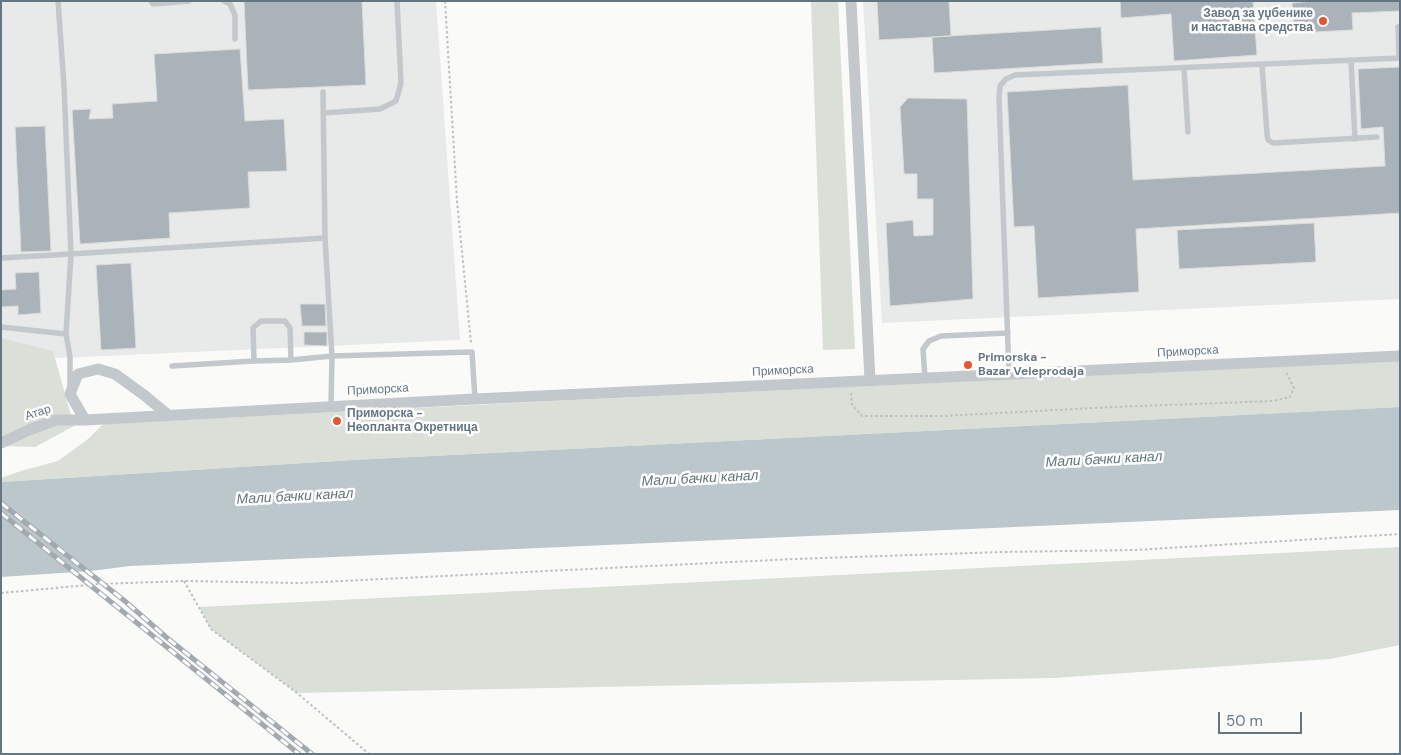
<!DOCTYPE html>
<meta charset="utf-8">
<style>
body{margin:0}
#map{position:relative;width:1401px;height:755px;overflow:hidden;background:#fafaf8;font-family:"DM Sans",sans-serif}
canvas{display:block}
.frame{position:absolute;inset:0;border:2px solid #657683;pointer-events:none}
.scale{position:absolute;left:1218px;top:712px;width:84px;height:22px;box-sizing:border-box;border:2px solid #657683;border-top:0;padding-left:6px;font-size:15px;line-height:18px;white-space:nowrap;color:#657683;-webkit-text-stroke:4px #fff;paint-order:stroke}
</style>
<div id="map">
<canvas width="1401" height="755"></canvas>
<div class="frame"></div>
<div class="scale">50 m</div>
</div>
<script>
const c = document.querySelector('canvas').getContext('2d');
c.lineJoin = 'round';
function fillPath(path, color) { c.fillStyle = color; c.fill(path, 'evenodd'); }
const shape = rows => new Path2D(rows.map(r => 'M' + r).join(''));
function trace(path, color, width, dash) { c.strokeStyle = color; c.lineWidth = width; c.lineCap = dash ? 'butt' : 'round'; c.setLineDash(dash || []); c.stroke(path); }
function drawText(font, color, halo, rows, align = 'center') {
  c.font = font + ' "DM Sans",sans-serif'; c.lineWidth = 5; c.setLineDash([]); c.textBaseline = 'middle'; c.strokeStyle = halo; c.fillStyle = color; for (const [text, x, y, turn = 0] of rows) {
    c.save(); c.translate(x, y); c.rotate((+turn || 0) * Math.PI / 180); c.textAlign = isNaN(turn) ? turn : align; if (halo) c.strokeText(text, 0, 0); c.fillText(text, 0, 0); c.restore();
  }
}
fillPath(shape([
 [1,1,436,1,460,340,59,358,1,349],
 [863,1,1400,1,1400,299,882,323]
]), '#e8e9e9');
fillPath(shape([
 [811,1,838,1,855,349,823,350],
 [1,338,53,351,74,426,35,447,1,446],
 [1400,361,1400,407,353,460,1,482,1,478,21,471,58,461,88,439,103,424,573,400],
 [1400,547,1400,645,1330,659,1053,678,297,693,211,629,199,607]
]), '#dadfd7');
fillPath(shape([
 [1400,407,1400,510,153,565,130,566,91,571,1,577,1,482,353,460]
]), '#bbc7cb');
const building = shape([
 [244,1,362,1,366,85,248,90,244,1],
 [877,1,949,1,951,36,879,40,877,1],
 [1120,1,1253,1,1257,55,1174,61,1171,14,1121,18,1120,1],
 [1400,1,1400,11,1352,13,1353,30,1294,33,1292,3,1315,1,1400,1],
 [1101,27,1103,63,934,73,932,37,1101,27],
 [240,49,245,121,284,119,287,171,248,172,250,208,169,213,170,238,80,244,72,110,91,109,89,119,113,118,112,104,157,101,154,54,240,49],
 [1400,67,1400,213,1136,229,1139,292,1038,298,1034,226,1014,227,1007,92,1128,85,1133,180,1385,166,1383,127,1361,129,1358,69,1400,67],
 [908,98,967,99,973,299,890,306,886,223,913,220,914,236,933,235,933,199,917,199,917,174,904,174,900,107,908,98],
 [45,126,51,251,21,252,15,127,45,126],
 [1314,223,1316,262,1179,269,1177,230,1314,223],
 [131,263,136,348,101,350,96,265,131,263],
 [39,272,41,313,18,315,18,306,1,307,1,290,16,289,15,273,39,272],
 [300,304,325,304,326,326,302,326,300,304],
 [304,332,327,332,327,346,304,345,304,332]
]);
fillPath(building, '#aab3b9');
trace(building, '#dcdcda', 1);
trace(shape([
 [445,1,457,201,471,343],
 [851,393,852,405,862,416,943,416,1113,407,1273,401,1290,397,1294,388,1286,372],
 [184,581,211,629,297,693,369,754],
 [1,593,99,584,184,581,300,583,794,559,1001,552,1135,550,1400,534]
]), '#bbbfc2', 2, [2.5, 2.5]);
trace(shape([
 [151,1,153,4,189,1],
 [224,1,230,4,235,15,235,39],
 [1399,58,1398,27,1400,27],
 [1351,60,1355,139],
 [1262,65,1267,134,1268,140,1273,143,1377,137],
 [1184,68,1188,132],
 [323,92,325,238],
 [323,113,380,109,396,101,401,83,397,1],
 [1,258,71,254,64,86,58,1],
 [1,327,66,334],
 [254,361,291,360],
 [1009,374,999,97,1000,86,1006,79,1015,75,1400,58],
 [925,378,923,349,929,341,941,336,1008,333],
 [70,385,70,357,66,334,71,254,325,238,332,356,291,360,290,328,285,321,261,321,253,328,254,361,172,366],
 [331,406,332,356,472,352,475,399]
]), '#c3c8cc', 5.5);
trace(shape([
 [851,1,870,380],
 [167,414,144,395,115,374,98,369,78,374,70,394,85,420,475,399,1400,356],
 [1,443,29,430,56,420,85,420]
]), '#c3c8cc', 11);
const rail = shape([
 [1,503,126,602,166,637,312,754],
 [1,513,299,754]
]);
trace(rail, '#a2aab0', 5);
trace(rail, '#fff', 3, [9]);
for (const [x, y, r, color] of [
 [1323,21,5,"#e4572e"],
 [968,365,5,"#e4572e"],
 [337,421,5,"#e4572e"]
]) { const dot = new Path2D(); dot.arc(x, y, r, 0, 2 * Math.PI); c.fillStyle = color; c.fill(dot); trace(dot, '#fff', 2); }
drawText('bold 12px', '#657683', '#fff', [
 ["Завод за уџбенике",1313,14,"right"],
 ["и наставна средства",1313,28,"right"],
 ["Primorska -",978,358],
 ["Bazar Veleprodaja",978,372],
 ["Приморска -",347,414],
 ["Неопланта Окретница",347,428]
], 'left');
drawText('12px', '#657683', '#fff', [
 ["Приморска",1188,352,-3],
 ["Приморска",783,371,-3],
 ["Приморска",378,390,-3],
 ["Атар",38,413,-18]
]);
drawText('italic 14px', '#60757c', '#fff', [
 ["Мали бачки канал",1104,460,-3],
 ["Мали бачки канал",700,479,-3],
 ["Мали бачки канал",295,497,-3]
]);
</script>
